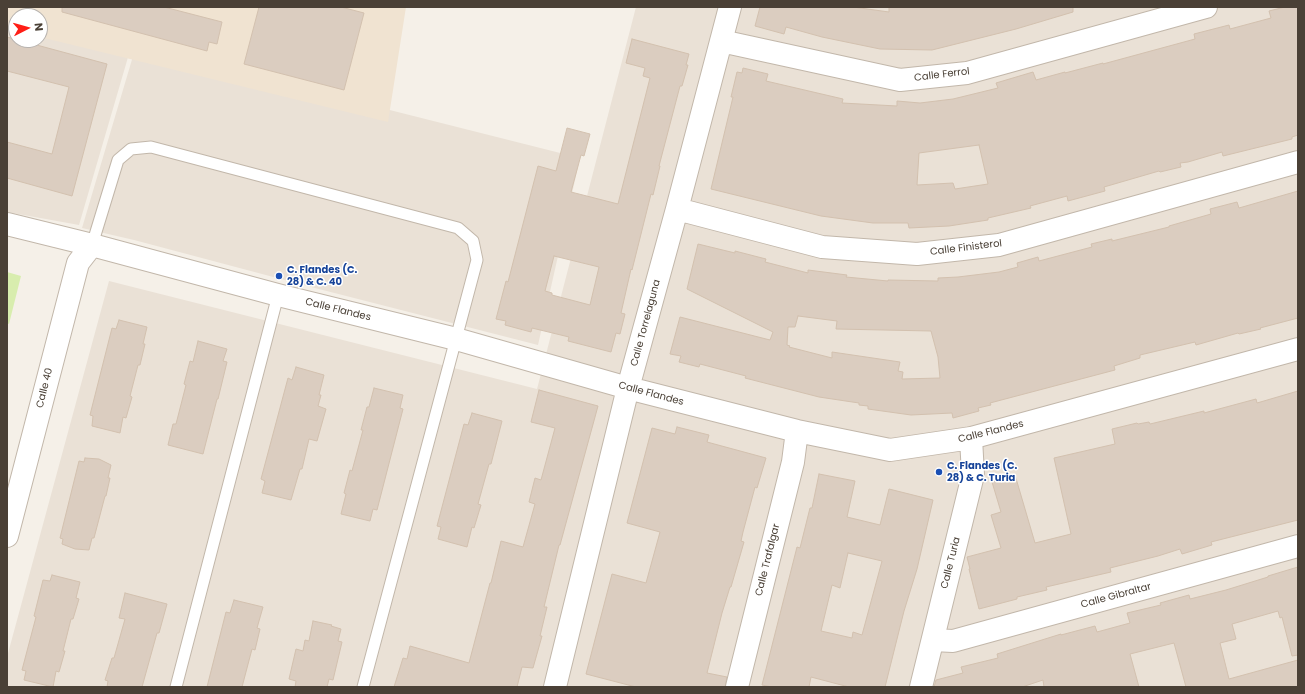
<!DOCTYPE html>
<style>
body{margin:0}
#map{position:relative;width:1305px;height:694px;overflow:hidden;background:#f5f0e8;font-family:Poppins,sans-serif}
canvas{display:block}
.frame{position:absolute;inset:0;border:8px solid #4a4036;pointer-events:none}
.north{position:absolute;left:8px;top:8px;width:40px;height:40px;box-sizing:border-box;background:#fff;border:1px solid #b7b3af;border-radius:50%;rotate:84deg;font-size:11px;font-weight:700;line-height:16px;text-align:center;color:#4a4036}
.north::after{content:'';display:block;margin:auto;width:14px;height:18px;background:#ff1e16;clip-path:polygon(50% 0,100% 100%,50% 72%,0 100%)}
</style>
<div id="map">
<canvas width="1305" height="694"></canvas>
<div class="frame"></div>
<div class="north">N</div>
</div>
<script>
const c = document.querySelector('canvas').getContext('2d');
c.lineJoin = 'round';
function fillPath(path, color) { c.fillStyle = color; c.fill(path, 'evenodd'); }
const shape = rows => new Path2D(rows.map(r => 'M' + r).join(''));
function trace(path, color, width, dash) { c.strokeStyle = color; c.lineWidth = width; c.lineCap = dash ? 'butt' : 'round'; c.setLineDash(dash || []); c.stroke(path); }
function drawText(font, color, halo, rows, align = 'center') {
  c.font = font + ' Poppins,sans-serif'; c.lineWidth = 3; c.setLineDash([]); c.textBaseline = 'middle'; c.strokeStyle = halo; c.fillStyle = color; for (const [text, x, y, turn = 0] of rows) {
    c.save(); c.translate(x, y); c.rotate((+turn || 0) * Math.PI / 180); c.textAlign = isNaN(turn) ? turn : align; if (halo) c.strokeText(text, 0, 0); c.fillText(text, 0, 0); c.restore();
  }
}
fillPath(shape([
 [636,7,1298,7,1298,687,7,687,7,657,109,281,537,389],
 [7,14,16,16,16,40,40,40,40,23,131,47,79,225,7,212],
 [136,46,580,158,538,345,311,287,134,240,82,228]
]), '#eae1d6');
fillPath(shape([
 [7,7,406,7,388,122,40,37,40,16,16,16,16,31,7,29]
]), '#f0e3d1');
fillPath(shape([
 [7,272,21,276,9,324,7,323]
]), '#d8edae');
const building = shape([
 [62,7,164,7,222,22,217,44,209,42,207,51,62,12,62,7],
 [259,7,341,7,364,13,344,90,244,64,259,7],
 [760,7,853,7,889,12,889,7,1073,7,1073,12,1016,29,932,50,880,49,822,37,786,27,784,34,755,26,760,7],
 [1285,7,1298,7,1298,135,1292,137,1292,139,1223,156,1222,152,1188,162,1180,163,1181,167,1160,172,1159,171,1104,187,1105,191,1068,201,1067,196,1030,206,1031,208,988,218,988,220,949,226,909,228,908,223,873,223,821,216,711,189,733,97,731,97,737,72,742,73,743,68,768,74,766,81,843,99,842,103,897,106,897,101,920,103,953,99,998,88,996,83,1033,72,1036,80,1065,72,1065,73,1103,63,1103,64,1195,39,1194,34,1229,25,1230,29,1271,18,1269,11,1285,7],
 [979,145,988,184,955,189,953,183,917,185,919,153,979,145],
 [7,37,107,64,72,196,7,178,7,142,52,154,69,87,7,71,7,37],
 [632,39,689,54,686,65,688,65,682,86,680,86,659,166,660,166,653,195,651,194,632,270,631,269,621,313,625,314,620,334,616,333,611,352,568,341,569,337,532,328,531,332,505,325,506,321,496,319,506,281,508,282,538,166,556,171,567,128,590,134,584,156,581,155,571,192,618,204,650,78,643,76,645,68,626,63,632,39],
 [554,256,599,267,590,305,552,295,552,293,545,291,554,256],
 [1298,191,1298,318,1260,328,1261,329,1239,334,1238,333,1196,345,1195,342,1140,355,1140,358,1114,366,1115,370,990,403,991,405,978,408,979,411,953,418,952,413,911,415,868,409,868,406,859,405,859,403,819,397,745,378,746,376,700,364,699,367,679,362,681,356,670,354,680,317,770,340,773,332,687,289,698,244,735,253,735,251,766,259,765,262,808,273,808,270,847,275,846,277,888,281,888,280,938,281,938,278,958,277,999,272,1018,267,1017,263,1038,257,1039,261,1092,247,1091,244,1112,239,1112,241,1169,227,1169,226,1211,214,1210,209,1237,202,1239,208,1298,191],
 [798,316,837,321,836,329,931,331,938,357,940,378,902,379,903,372,898,371,900,362,832,352,832,358,789,347,790,346,787,345,788,327,795,327,798,316],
 [119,320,147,327,143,344,145,344,140,365,138,365,130,396,132,397,126,418,123,417,120,433,92,426,93,416,90,415,112,328,116,329,119,320],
 [198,341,227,349,223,361,227,362,218,399,217,399,203,454,168,445,173,424,176,424,186,385,184,384,190,361,193,362,198,341],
 [296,367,324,375,319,395,321,395,318,406,326,409,317,441,309,439,302,469,300,469,291,500,262,493,265,481,261,479,288,378,292,380,296,367],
 [374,388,403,395,400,408,403,409,377,510,373,509,370,521,341,514,346,494,344,493,350,470,352,471,363,430,361,430,367,407,369,407,374,388],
 [539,390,598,406,566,523,560,545,559,545,544,607,547,607,540,636,542,636,533,668,522,667,517,687,394,687,403,658,407,659,410,646,469,663,490,583,491,583,501,541,523,547,535,504,529,502,535,478,541,480,555,428,531,422,539,390],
 [1298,391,1298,520,1211,542,1212,545,1182,554,1180,549,1158,556,1110,568,1111,572,1046,587,1047,590,1017,597,1017,599,979,609,969,569,970,569,967,557,1001,548,991,515,1001,512,992,482,1015,475,1035,543,1071,534,1054,458,1115,444,1112,429,1137,423,1138,424,1149,422,1150,424,1204,411,1204,413,1256,399,1257,403,1298,391],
 [472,413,502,421,491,464,489,464,478,504,481,505,474,528,472,527,467,547,438,539,441,527,437,526,464,424,468,425,472,413],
 [677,427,709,435,707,442,766,458,757,488,755,487,743,532,741,541,744,542,731,587,730,587,722,613,707,673,727,677,725,687,636,687,586,674,612,574,646,583,660,532,627,523,652,428,675,434,677,427],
 [85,458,99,459,111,465,108,478,110,478,106,496,105,496,94,538,92,538,89,550,75,549,62,544,63,539,60,538,79,461,84,462,85,458],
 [819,474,855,481,847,517,880,525,889,489,933,500,917,569,904,611,885,687,849,687,811,677,809,687,772,687,762,685,797,547,800,548,810,508,812,508,819,474],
 [848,553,882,561,862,635,853,632,852,638,821,631,832,585,840,588,848,553],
 [1298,567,1298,655,1292,656,1282,617,1280,618,1278,611,1232,624,1236,639,1220,643,1229,679,1298,660,1298,687,1186,687,1174,643,1130,654,1139,687,1044,687,1043,680,1022,687,934,687,936,680,963,673,961,667,998,658,997,654,1061,634,1061,635,1095,626,1097,632,1130,623,1127,613,1161,605,1160,603,1189,595,1190,599,1226,590,1268,577,1268,576,1298,567],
 [52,575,80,582,76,598,79,599,73,619,71,619,63,651,65,651,59,672,56,671,53,687,24,680,26,671,22,670,36,617,34,616,43,580,50,581,52,575],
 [125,593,167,604,159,633,157,633,142,687,107,687,108,681,105,680,112,658,114,658,125,619,119,618,125,593],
 [234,600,263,607,257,628,260,629,255,650,252,649,242,687,207,687,226,612,230,613,234,600],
 [313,621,332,625,331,626,341,629,338,641,342,642,333,680,329,679,327,687,295,687,296,681,289,679,296,649,303,651,305,640,309,641,313,621]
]);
fillPath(building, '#dbcdc0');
trace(building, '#d3c1af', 1);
const service = shape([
 [92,245,118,160,131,149,151,147,458,228,473,241,477,260,363,687],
 [176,687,278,295]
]);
const minor = shape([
 [721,41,900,80,967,73,1206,7],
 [677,209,822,247,917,254,999,245,1298,162],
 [7,224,92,245,278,295,456,339,628,388,797,431,890,450,971,438,1298,349],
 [7,536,78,263,92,245],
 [933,640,953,641,1298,546],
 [555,687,628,388,677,209,730,7],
 [737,687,793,462,797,431],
 [921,687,973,475,971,438]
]);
trace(service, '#c2b7aa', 13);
trace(minor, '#c2b7aa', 24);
trace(service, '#fff', 11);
trace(minor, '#fff', 22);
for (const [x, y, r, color] of [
 [279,276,4,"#1a4fb4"],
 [939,472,4,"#1a4fb4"]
]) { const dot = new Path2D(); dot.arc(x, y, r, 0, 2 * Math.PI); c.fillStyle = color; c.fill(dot); trace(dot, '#fff', 1.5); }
drawText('10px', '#4a4036', '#fff', [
 ["Calle Ferrol",942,75,-7],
 ["Calle Finisterol",966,248,-7],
 ["Calle Flandes",338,310,14],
 ["Calle Torrelaguna",646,323,-75],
 ["Calle 40",45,388,-76],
 ["Calle Flandes",651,394,15],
 ["Calle Flandes",991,432,-14],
 ["Calle Trafalgar",768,560,-76],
 ["Calle Turia",951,563,-76],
 ["Calle Gibraltar",1116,596,-15]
]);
drawText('bold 10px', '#164399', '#fff', [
 ["C. Flandes (C.",287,270],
 ["28) & C. 40",287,282],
 ["C. Flandes (C.",947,466],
 ["28) & C. Turia",947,478]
], 'left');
</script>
